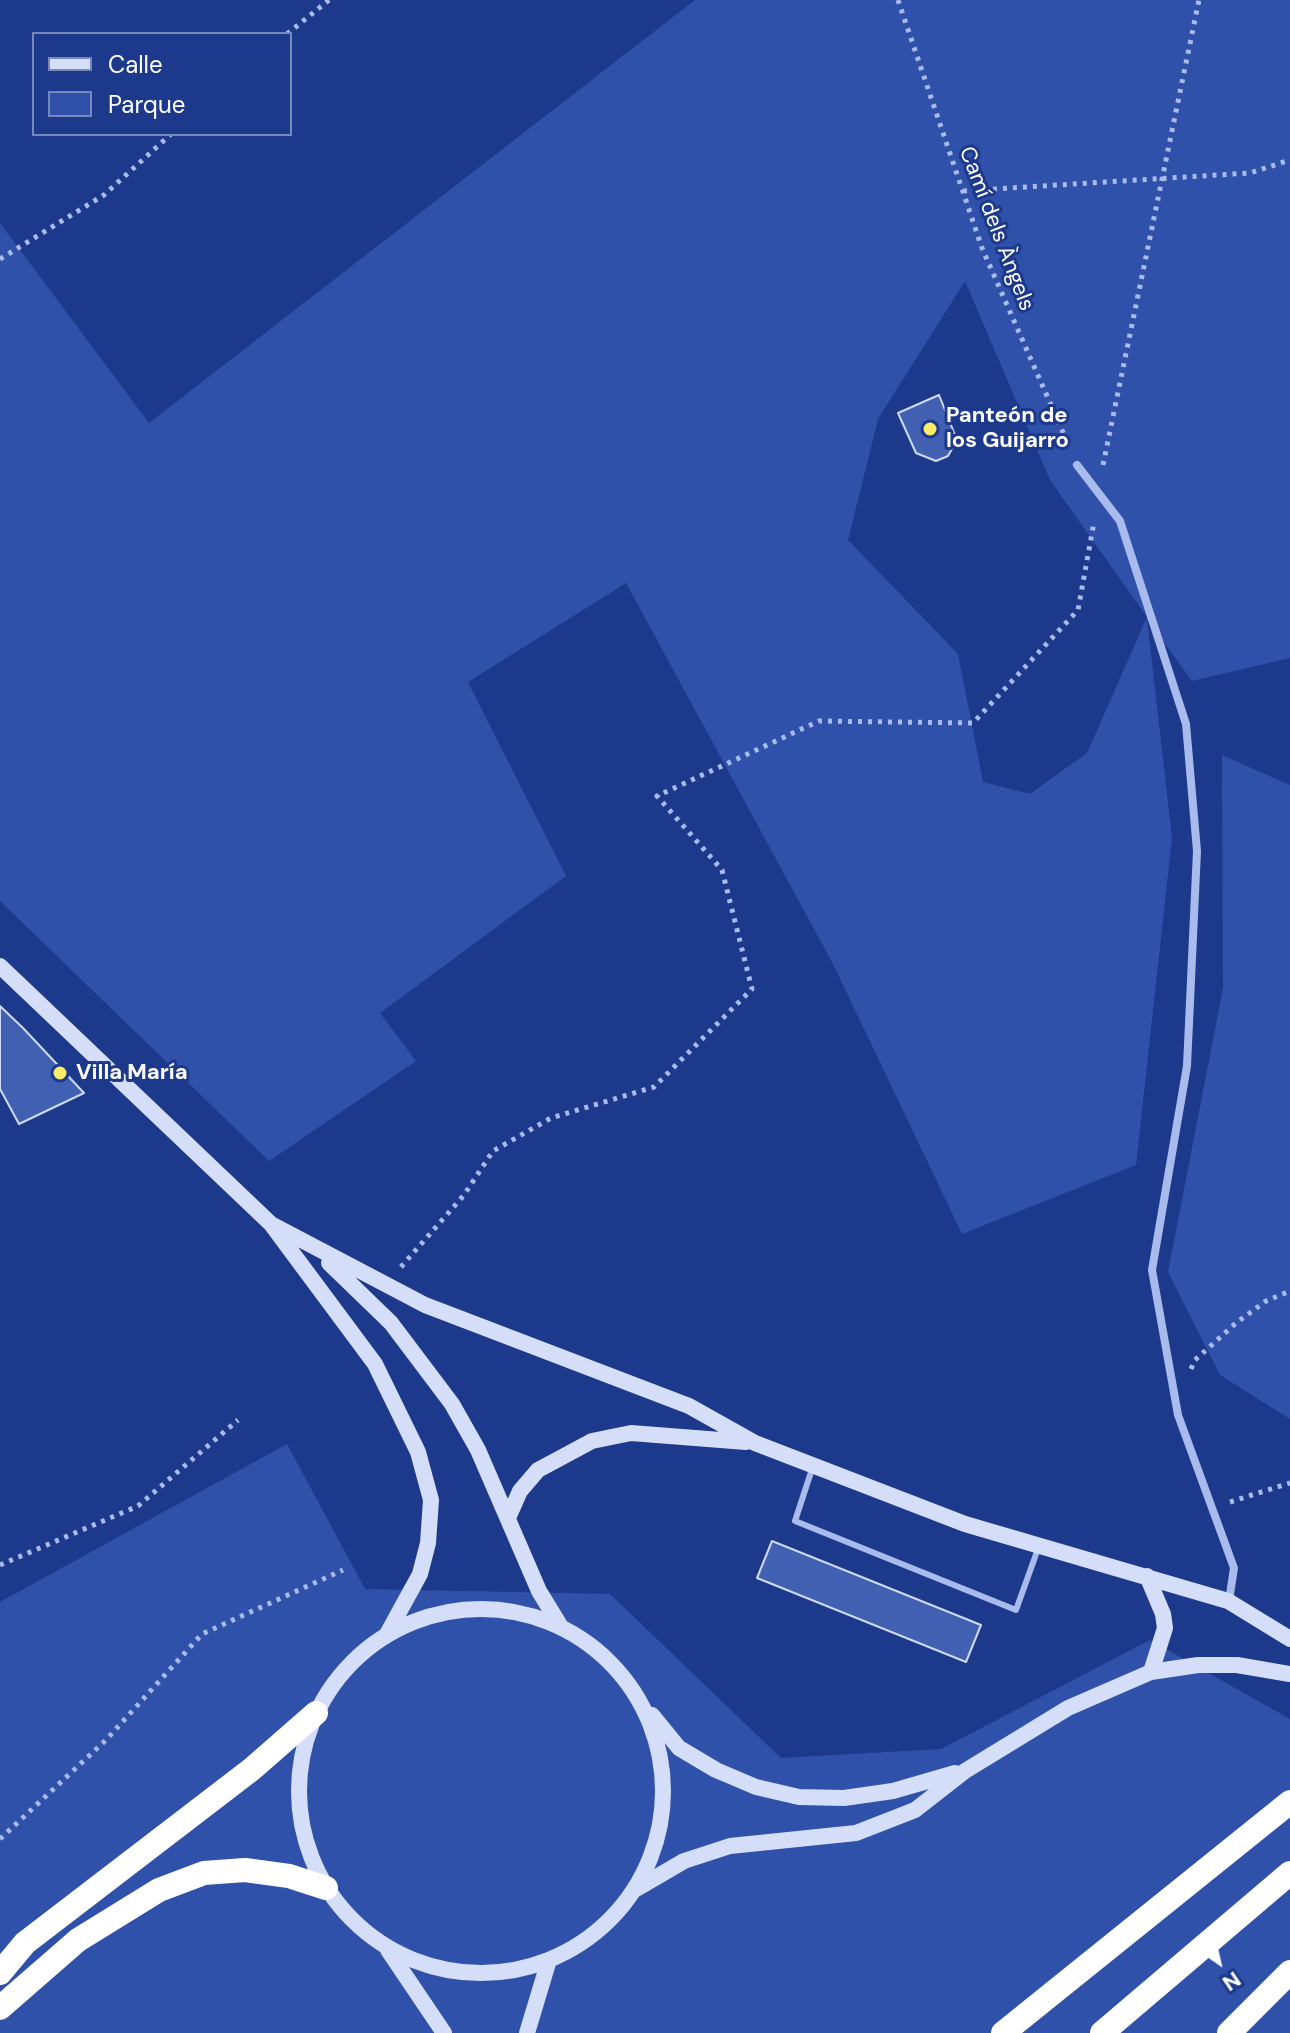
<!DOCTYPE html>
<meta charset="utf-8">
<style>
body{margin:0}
#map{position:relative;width:1290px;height:2033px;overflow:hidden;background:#1d398c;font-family:"DM Sans",sans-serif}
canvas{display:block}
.legend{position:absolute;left:32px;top:32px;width:260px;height:104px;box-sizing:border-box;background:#1d398c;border:2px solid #7788ba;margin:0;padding:10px 14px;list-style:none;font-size:24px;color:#fff}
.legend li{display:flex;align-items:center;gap:16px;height:40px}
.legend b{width:40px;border:2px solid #7788ba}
.north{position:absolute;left:1178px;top:1921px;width:80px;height:80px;-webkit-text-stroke:6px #1d398c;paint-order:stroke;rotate:146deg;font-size:22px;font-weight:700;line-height:32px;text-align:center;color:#fff}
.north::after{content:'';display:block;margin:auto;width:28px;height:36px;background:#fff;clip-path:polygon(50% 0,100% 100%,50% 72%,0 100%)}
</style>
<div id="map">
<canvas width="1290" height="2033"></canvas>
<ul class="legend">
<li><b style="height:10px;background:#d5def9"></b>Calle</li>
<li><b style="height:22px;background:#3051aa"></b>Parque</li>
</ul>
<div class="north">N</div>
</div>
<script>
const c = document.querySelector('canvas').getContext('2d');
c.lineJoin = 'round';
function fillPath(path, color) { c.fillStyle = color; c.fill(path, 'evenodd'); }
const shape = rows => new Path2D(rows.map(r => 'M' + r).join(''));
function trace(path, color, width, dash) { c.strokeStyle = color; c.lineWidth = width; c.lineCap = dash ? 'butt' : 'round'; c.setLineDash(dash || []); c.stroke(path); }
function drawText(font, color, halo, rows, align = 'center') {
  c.font = font + ' "DM Sans",sans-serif'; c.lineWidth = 6; c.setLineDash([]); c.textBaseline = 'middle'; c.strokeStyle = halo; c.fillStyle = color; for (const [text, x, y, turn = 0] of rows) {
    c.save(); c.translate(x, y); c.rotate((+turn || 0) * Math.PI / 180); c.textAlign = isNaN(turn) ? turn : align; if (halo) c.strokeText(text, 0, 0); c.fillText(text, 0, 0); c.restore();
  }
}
fillPath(shape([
 [695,0,1290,0,1290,658,1192,681,1147,619,1172,838,1136,1165,962,1234,833,964,626,583,468,682,566,876,380,1013,416,1061,269,1161,0,901,0,223,149,423],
 [965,281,1050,480,1147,617,1087,753,1030,794,983,782,958,654,848,540,878,419],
 [1222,755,1290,785,1290,1419,1220,1375,1168,1272,1223,988],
 [287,1444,365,1589,610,1594,781,1758,941,1749,1150,1640,1290,1719,1290,2033,0,2033,0,1602]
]), '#3051aa');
const building = shape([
 [939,395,957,440,948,456,936,461,916,453,898,413,939,395],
 [0,1006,23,1028,84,1093,19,1124,0,1089,0,1006],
 [772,1541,981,1625,966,1662,757,1578,772,1541]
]);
fillPath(building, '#4160b2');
trace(building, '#cedaf9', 2);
trace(shape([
 [898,0,982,248,1069,446],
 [287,34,329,0],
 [963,191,1250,173,1290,160],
 [0,259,104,195,171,134],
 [1103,465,1199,0],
 [401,1267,464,1195,493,1151,551,1118,654,1087,752,989,722,870,657,796,819,721,973,723,1078,610,1094,522],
 [1191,1369,1195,1360,1236,1323,1266,1301,1290,1291],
 [1230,1502,1290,1483],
 [0,1565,138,1506,238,1420],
 [0,1839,106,1740,202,1634,343,1570]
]), '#a9bbed', 5, [4, 6]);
trace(shape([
 [813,1466,795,1521,1016,1610,1039,1546]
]), '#a9bbed', 6);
trace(shape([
 [1077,465,1120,521,1186,724,1197,851,1187,1066,1152,1270,1178,1415,1234,1568,1229,1601]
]), '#a9bbed', 8);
trace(shape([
 [0,966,271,1224,375,1364,418,1452,431,1500,428,1543,420,1574,386,1636],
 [271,1224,425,1305,689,1406,755,1443,965,1524,1228,1601,1290,1639],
 [329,1263,391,1323,452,1404,478,1450,539,1591,561,1627],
 [508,1518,520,1491,538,1470,592,1441,631,1433,746,1442],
 [1147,1576,1163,1614,1165,1628,1151,1672],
 '299 1791a182 182 0 1 1 364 0a182 182 0 1 1-364 0Z',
 [652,1715,679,1748,716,1770,756,1787,799,1797,844,1798,893,1791,955,1773],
 [636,1889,684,1861,730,1846,856,1833,915,1810,965,1771,1068,1708,1151,1672,1198,1665,1237,1665,1290,1674],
 [388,1950,444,2033],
 [527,2033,549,1960]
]), '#d5def9', 16);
trace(shape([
 [0,1973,25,1943,252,1769,316,1713],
 [0,2008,78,1940,159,1890,204,1873,245,1870,289,1876,326,1888],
 [1003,2033,1290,1802],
 [1102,2033,1290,1873],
 [1229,2033,1290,1972]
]), '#fff', 24);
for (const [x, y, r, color] of [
 [930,429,8,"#fdec67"],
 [60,1073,8,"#fdec67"]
]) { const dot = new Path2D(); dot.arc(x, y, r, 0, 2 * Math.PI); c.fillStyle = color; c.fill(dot); trace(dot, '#1d398c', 3); }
drawText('22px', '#fff', '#1d398c', [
 ["Camí dels Àngels",996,229,69]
]);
drawText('bold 22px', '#fff', '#1d398c', [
 ["Panteón de",946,416],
 ["los Guijarro",946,441],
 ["Villa María",76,1073]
], 'left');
</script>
